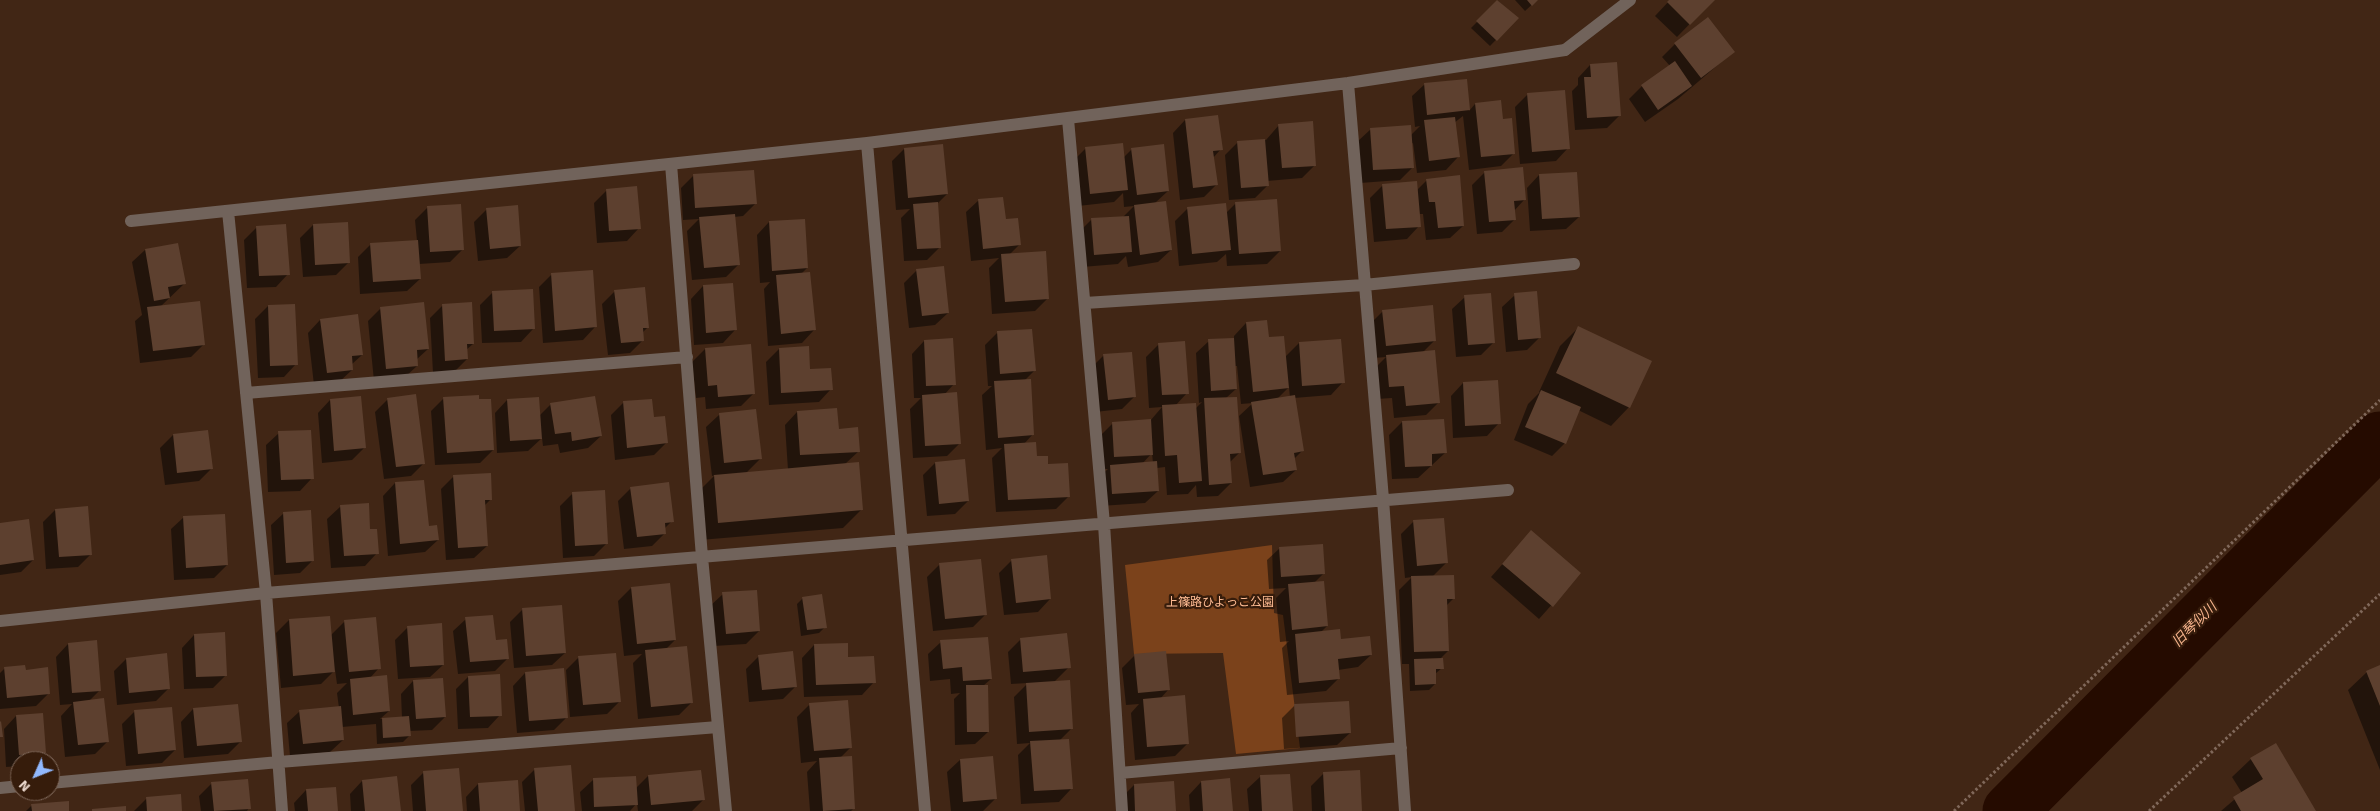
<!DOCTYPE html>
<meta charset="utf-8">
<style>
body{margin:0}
#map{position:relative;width:2380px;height:811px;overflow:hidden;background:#412615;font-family:Signika,sans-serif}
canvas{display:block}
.north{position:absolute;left:10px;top:751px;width:50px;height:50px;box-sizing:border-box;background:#361c0b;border:1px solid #7e6759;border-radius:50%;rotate:226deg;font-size:14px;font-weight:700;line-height:20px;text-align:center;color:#ead8cd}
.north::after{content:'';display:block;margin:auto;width:18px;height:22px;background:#91b8fd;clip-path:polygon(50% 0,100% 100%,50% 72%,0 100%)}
</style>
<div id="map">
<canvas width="2380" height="811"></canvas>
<div class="north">N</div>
</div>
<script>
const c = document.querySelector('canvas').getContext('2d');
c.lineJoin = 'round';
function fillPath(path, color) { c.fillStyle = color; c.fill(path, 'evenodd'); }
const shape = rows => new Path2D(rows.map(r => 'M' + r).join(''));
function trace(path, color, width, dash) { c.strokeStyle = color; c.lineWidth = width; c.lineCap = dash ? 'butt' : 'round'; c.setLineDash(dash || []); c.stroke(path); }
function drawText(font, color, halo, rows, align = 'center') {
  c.font = font + ' Signika,"Noto Sans JP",sans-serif'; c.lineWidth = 4.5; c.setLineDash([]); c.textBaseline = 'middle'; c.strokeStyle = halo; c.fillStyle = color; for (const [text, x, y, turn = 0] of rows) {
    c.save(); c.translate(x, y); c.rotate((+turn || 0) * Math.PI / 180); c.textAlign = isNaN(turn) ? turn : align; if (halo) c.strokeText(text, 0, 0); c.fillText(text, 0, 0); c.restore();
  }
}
fillPath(shape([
 [1272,545,1274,613,1283,615,1300,748,1236,754,1223,653,1134,654,1125,565]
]), '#7b421b');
fillPath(shape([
 [1515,0,1537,0,1525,11],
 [1670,0,1713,0,1677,37,1655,16],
 [1498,1,1517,18,1490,46,1471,28],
 [1708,19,1733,52,1678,99,1645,122,1629,99,1642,86,1670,66,1662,57,1675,44],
 [1590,65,1620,115,1607,128,1575,130,1572,91,1578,85,1578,78],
 [1466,80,1469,111,1475,104,1502,120,1514,153,1501,166,1469,170,1463,116,1454,123,1458,157,1446,170,1417,173,1413,143,1411,144,1413,167,1400,180,1360,183,1358,141,1371,129,1410,136,1420,126,1415,127,1412,96,1425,84],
 [1528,94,1568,148,1556,161,1520,164,1515,107],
 [1185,120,1221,149,1213,158,1216,185,1204,197,1180,200,1173,133],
 [1279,125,1315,165,1302,178,1267,181,1268,185,1255,198,1229,200,1225,155,1238,142,1266,140],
 [1086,148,1123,158,1132,149,1168,191,1155,203,1171,250,1158,262,1128,267,1126,256,1118,264,1082,267,1079,232,1092,219,1123,217,1134,206,1124,207,1123,193,1114,202,1078,206,1073,161],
 [904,149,947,194,937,204,940,247,927,260,904,261,901,218,910,209,896,210,892,161],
 [1485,172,1524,200,1514,211,1515,219,1502,232,1477,234,1472,185],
 [694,175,756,203,743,216,734,217,739,264,726,277,692,280,687,231,699,219,683,220,681,188],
 [1539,175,1579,217,1566,229,1530,231,1527,188],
 [1427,180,1463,226,1450,238,1426,240,1423,214,1419,214,1419,226,1407,239,1374,242,1370,198,1383,185,1417,190],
 [607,190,639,228,627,241,597,243,594,203],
 [979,200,1005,220,1019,245,1009,255,1048,298,1035,311,992,314,989,268,999,258,971,261,966,212],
 [1236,203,1280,251,1267,264,1227,266,1226,254,1217,262,1179,266,1175,221,1187,209,1226,213],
 [428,207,463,249,450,262,419,264,420,279,407,291,360,294,358,257,371,244,417,241,415,220],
 [487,209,520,246,507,258,478,261,474,222],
 [769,222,807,268,801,274,814,330,802,343,768,346,764,289,770,282,760,283,757,235],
 [313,225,349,262,336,275,303,277,300,238],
 [257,227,288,274,276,287,247,288,244,240],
 [177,244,185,283,160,307,204,344,191,357,140,363,135,321,142,315,132,262,145,250],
 [917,270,948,313,935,325,909,328,904,283],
 [552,274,595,327,583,340,543,343,539,287],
 [703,286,735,330,723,343,694,345,691,299],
 [615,291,648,327,642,333,643,340,630,353,608,355,602,304],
 [493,292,533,329,521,342,482,343,480,305],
 [1515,295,1540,337,1527,350,1506,352,1502,307],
 [1465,297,1494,342,1481,355,1456,357,1452,309],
 [443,305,473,344,466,350,467,359,454,372,433,373,430,318],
 [268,306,296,364,284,377,258,378,255,319],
 [381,308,428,349,416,360,417,366,404,378,374,381,368,321],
 [1383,311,1434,341,1422,353,1439,402,1426,415,1394,418,1392,398,1377,399,1374,369,1386,357,1374,358,1370,324],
 [320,320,362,355,351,365,352,370,339,382,314,385,308,333],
 [1246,323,1268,339,1285,357,1299,343,1343,382,1331,395,1294,398,1302,451,1294,459,1296,470,1283,482,1250,487,1239,416,1253,403,1241,404,1237,366,1235,366,1236,389,1226,398,1240,452,1230,462,1231,483,1218,496,1197,497,1196,485,1188,494,1167,495,1165,467,1157,468,1158,491,1145,503,1100,506,1098,478,1108,469,1102,469,1100,436,1113,423,1150,421,1162,407,1149,408,1146,357,1159,344,1187,393,1175,406,1195,409,1202,402,1199,403,1196,353,1209,341,1234,339,1234,336],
 [1289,387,1290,398,1276,400],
 [1152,453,1153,463,1142,464],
 [1579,327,1629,407,1611,426,1578,410,1565,443,1552,456,1514,440,1528,404,1540,392,1539,392,1560,346],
 [997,333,1034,371,1024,381,1033,434,1024,444,1036,458,1047,466,1069,496,1056,509,996,512,992,458,1002,448,986,450,982,395,992,386,988,386,985,345],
 [924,341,954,384,944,395,959,444,947,456,913,458,910,409,921,398,914,398,912,354],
 [808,348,809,370,831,389,819,402,769,405,766,362,779,349],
 [705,349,754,393,741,406,706,409,705,397,696,398,692,362],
 [1104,355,1135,396,1122,409,1095,412,1091,368],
 [1463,383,1499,423,1487,436,1453,438,1451,396],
 [444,398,493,450,480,463,435,465,431,411],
 [388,399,424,463,411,476,384,479,375,412],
 [330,400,364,448,352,460,322,463,318,413],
 [507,400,539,416,551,404,601,436,588,448,560,453,558,444,543,446,542,438,528,451,497,453,495,413],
 [624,402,653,418,666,443,654,455,615,460,611,415],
 [755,411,760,459,746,473,788,470,785,425,797,412,837,430,859,451,845,464,862,509,843,528,700,540,696,494,715,475,712,476,706,427,719,415],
 [1402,422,1445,453,1418,478,1392,479,1389,435],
 [207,431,212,468,199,481,165,485,160,448,173,435],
 [279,433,312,478,300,491,268,492,266,445],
 [935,463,968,501,955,514,927,516,923,475],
 [454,476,491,499,484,506,487,546,474,558,446,560,441,489],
 [395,483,438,540,425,552,388,556,383,496],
 [631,488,672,521,664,529,665,533,652,546,624,549,618,501],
 [572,494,607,543,594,556,563,558,560,506],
 [367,505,369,531,377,553,365,566,331,568,327,519,340,507],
 [55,510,91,554,78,567,46,569,43,522],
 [284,513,312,561,300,573,274,575,271,525],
 [184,517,227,565,214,578,174,580,171,529],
 [1414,521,1447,562,1432,577,1454,598,1446,606,1448,651,1440,659,1442,668,1435,674,1435,684,1429,690,1410,691,1409,664,1402,664,1399,590,1412,577,1405,578,1401,534],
 [0,524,33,560,21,572,0,575],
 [1531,532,1580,573,1539,619,1491,577],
 [1280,548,1324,573,1314,583,1327,626,1320,633,1371,655,1358,667,1338,670,1339,678,1326,691,1287,695,1282,648,1289,641,1280,642,1276,598,1286,588,1269,589,1267,560],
 [1012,560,1050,599,1038,612,1004,615,999,573],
 [940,564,985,615,973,627,933,631,927,577],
 [631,588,675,640,666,649,692,702,679,715,638,719,633,663,642,654,624,656,618,601],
 [723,594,759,631,746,644,714,646,710,606],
 [803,598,825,627,819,633,801,636,797,604],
 [523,609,565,653,552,665,514,668,510,622],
 [329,617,331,635,345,621,379,668,370,678,389,711,380,719,402,718,401,694,413,681,445,717,432,730,409,731,409,736,403,742,377,744,376,724,342,727,343,740,330,752,290,756,287,723,300,711,339,708,337,693,347,683,337,684,335,670,321,684,281,688,276,633,289,620],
 [466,619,494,641,508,658,495,671,458,674,453,631],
 [408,627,443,665,430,677,398,679,395,640],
 [194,635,226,675,213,688,184,689,182,648],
 [1021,639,1069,667,1054,682,1072,728,1060,740,1071,789,1059,802,1021,804,1018,755,1030,743,1017,744,1014,697,1028,683,1011,684,1008,652],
 [941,642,991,679,983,686,988,732,975,744,955,745,954,699,960,693,951,694,950,679,930,681,928,654],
 [68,644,100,690,89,701,108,741,95,754,65,757,61,716,72,704,60,705,56,657],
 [814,645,847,658,874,682,862,695,804,697,802,658],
 [1135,655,1168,690,1160,699,1188,743,1175,756,1135,760,1131,713,1139,704,1126,705,1122,668],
 [759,656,795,687,783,699,749,702,746,669],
 [579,657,619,702,607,714,570,717,566,670],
 [126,659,169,688,156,701,117,705,114,671],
 [2380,666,2380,770,2348,690,2367,672],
 [5,668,25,671,49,693,36,706,0,709,0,673],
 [525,673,566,718,554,730,517,733,513,686],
 [468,677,500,715,488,728,458,729,456,689],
 [809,705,851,747,840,758,854,808,851,811,810,811,807,772,817,761,801,763,797,717],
 [1295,705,1350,733,1337,745,1284,749,1282,718],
 [193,709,241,741,228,754,184,758,181,722],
 [135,711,175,750,162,763,126,766,122,724],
 [16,716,45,753,36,761,20,761,20,766,6,767,4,729],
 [2251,759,2315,811,2221,811,2242,793,2232,777],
 [960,760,995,799,983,811,951,811,947,772],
 [535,769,574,811,525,811,522,782],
 [423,773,462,811,413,811,411,785],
 [1324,773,1361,811,1312,811,1311,786],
 [1289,775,1291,811,1249,811,1247,789,1260,777],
 [648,776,703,800,692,811,638,811,637,803,630,811,582,811,580,792,593,780,635,789],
 [362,781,399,811,351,811,350,794],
 [1201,782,1232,811,1190,811,1189,795],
 [212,783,249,808,247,811,201,811,199,796],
 [478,784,519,811,467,811,466,797],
 [1134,785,1175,811,1122,811,1121,798],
 [306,790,337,811,295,811,294,803],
 [147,798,181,811,134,811],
 [32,805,68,811,26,811]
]), '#0007');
trace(shape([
 [2010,811,2380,439]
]), '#250b00', 55);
fillPath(shape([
 [1497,0,1519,18,1497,41,1476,21],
 [1527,0,1538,0,1532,6],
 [1669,0,1715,0,1690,25,1667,2],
 [1708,17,1735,52,1701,78,1674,43],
 [1675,61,1692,86,1658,110,1641,85],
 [1617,62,1621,116,1587,118,1584,77,1591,77,1590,64],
 [1467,79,1470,110,1427,115,1424,83],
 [1565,90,1570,149,1532,152,1527,93],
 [1501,100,1503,119,1512,118,1515,154,1481,157,1475,103],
 [1218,115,1223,150,1213,151,1218,185,1193,188,1185,119],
 [1455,117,1460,157,1429,161,1424,120],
 [1313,121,1316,166,1282,168,1278,124],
 [1411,125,1414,168,1373,170,1370,128],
 [1265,139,1269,186,1241,188,1237,141],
 [1123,143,1128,190,1090,194,1085,147],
 [943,144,948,194,908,198,904,148],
 [1164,144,1169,191,1137,195,1131,148],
 [1523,167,1526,200,1514,201,1516,220,1489,222,1484,171],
 [754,170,757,204,695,208,693,174],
 [1577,172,1580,217,1542,219,1539,174],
 [1460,175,1464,226,1438,228,1435,202,1429,202,1426,179],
 [1417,181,1421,227,1386,229,1382,184],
 [637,186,641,229,609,231,606,189],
 [1003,197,1006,219,1018,218,1021,245,983,249,978,199],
 [1277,199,1281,251,1239,254,1235,202],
 [1166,201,1172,250,1140,255,1134,205],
 [938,202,941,248,917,249,913,204],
 [1226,203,1231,250,1192,254,1187,207],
 [461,204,464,250,430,252,427,206],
 [518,205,521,246,490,249,486,208],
 [735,214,740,265,704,268,699,217],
 [1129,216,1132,252,1094,255,1091,218],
 [805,219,808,268,772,271,769,221],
 [348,222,350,263,315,265,313,224],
 [286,224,290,275,259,276,256,226],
 [418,240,421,279,373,282,370,243],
 [178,243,186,284,168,287,170,298,154,301,145,249],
 [1046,251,1049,299,1005,302,1001,254],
 [944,266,949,313,922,316,916,269],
 [593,270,597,327,555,331,551,273],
 [810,272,816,330,781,334,776,275],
 [733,283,737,330,706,333,703,285],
 [645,287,649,328,643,328,644,341,621,343,614,290],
 [533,289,535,329,494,331,492,291],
 [1537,291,1541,338,1518,340,1514,293],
 [1491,293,1495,343,1468,345,1464,295],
 [200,301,205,345,153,351,147,307],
 [424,302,429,349,417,350,418,366,386,369,380,307],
 [472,302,474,344,467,344,468,359,445,361,442,304],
 [295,304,298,365,270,366,268,305],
 [1433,305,1436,341,1386,346,1382,310],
 [358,314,363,355,352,356,353,370,327,373,320,319],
 [1267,320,1269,337,1284,336,1289,388,1253,392,1246,322],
 [1578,326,1652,361,1630,408,1556,373],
 [1032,329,1036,371,1000,374,997,331],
 [953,338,956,385,926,386,924,340],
 [1234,338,1237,389,1211,391,1208,339],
 [1341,339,1345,383,1302,386,1299,342],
 [1185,341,1189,394,1162,395,1158,343],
 [751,344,755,394,718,397,717,385,708,386,705,348],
 [809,346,810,369,831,368,833,390,781,393,779,348],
 [1435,350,1440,403,1406,406,1404,386,1389,387,1386,355],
 [1132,352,1136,397,1108,400,1103,354],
 [1031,379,1034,435,998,438,994,381],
 [1498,380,1501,424,1465,426,1463,382],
 [1541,390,1581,407,1566,444,1525,427],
 [957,392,961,444,925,446,922,395],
 [416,394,425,464,396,467,387,398],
 [479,395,479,399,491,399,494,450,447,453,443,397],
 [1295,395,1304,451,1294,453,1297,470,1263,475,1251,402],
 [361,396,366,448,334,451,330,399],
 [595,396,602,436,572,441,571,432,555,434,550,403],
 [539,397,542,439,510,441,507,399],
 [1237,397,1241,453,1230,454,1232,483,1209,485,1204,398],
 [652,399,654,417,665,416,668,443,627,448,623,401],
 [1196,403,1202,481,1179,483,1177,455,1165,456,1162,405],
 [837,408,839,429,858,427,860,452,800,455,797,411],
 [756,409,762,459,724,463,719,413],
 [1151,419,1153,455,1114,457,1112,422],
 [1444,419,1447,453,1432,454,1432,466,1405,467,1402,421],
 [208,430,213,469,177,473,173,434],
 [311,430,314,479,281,480,278,431],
 [1036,442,1037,456,1048,456,1048,464,1068,463,1070,497,1008,500,1004,444],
 [965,459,969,501,939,504,935,462],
 [1157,461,1159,491,1112,494,1110,465],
 [859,462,863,510,718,523,714,475],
 [491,473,492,500,485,500,488,546,458,548,453,475],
 [424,480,429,526,437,525,439,540,400,544,395,482],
 [669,482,674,522,665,523,666,534,637,537,630,487],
 [605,490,608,544,575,546,572,492],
 [369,503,370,529,377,529,379,554,344,556,340,505],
 [88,506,92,555,59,557,55,509],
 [311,510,314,561,286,563,283,512],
 [225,514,228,565,186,568,183,516],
 [1444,518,1448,563,1417,566,1413,520],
 [29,519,34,560,0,565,0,523],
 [1531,530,1581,573,1553,607,1502,564],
 [1323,544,1325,574,1281,577,1279,547],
 [1047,555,1051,599,1016,603,1011,559],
 [981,559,987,615,945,619,939,563],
 [1454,575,1455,599,1447,599,1449,651,1414,652,1411,576],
 [1324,581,1328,626,1292,630,1288,584],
 [670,583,676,640,637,644,631,587],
 [757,590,760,631,726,634,722,592],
 [822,594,827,628,807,630,802,597],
 [562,605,566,653,526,656,522,608],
 [493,615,496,640,507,639,509,659,470,662,465,617],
 [330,616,335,672,293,676,289,619],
 [376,617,381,669,349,672,344,620],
 [442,623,444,665,410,667,407,626],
 [1340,629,1341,639,1370,636,1372,655,1338,659,1340,679,1299,683,1295,634],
 [225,632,227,676,196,677,194,634],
 [1067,633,1071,668,1023,672,1020,638],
 [988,637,992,679,963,681,962,667,943,669,940,640],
 [97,640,101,691,72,693,68,643],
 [848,643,848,657,874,656,876,683,816,685,814,644],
 [687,646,693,703,651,707,645,650],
 [793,651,797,687,762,690,758,655],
 [1166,651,1170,690,1138,693,1134,654],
 [167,653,170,689,129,693,126,658],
 [616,653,621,702,583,705,578,656],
 [1443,658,1444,669,1436,669,1436,684,1415,685,1414,659],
 [25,665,26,670,48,667,50,694,7,698,4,667],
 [2380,665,2380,706,2366,671],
 [564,668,568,718,529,721,525,672],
 [500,674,502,716,470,717,468,676],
 [387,675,390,711,353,715,350,679],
 [443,678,446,717,416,719,413,680],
 [1070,680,1073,729,1029,732,1026,683],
 [966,685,988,685,989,732,967,732],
 [1185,695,1189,744,1147,747,1143,699],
 [104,698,109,742,78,745,73,702],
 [848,700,852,748,814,751,809,703],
 [1349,701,1351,733,1296,737,1294,704],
 [238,704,242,742,197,746,193,708],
 [341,706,344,740,303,744,299,710],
 [172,707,176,750,138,754,134,710],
 [43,713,46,753,19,755,16,715],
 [409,716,411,736,383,738,382,718],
 [1,721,3,737,0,737,0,722],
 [1069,739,1073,789,1034,791,1030,741],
 [2276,743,2316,811,2241,811,2233,797,2263,779,2250,758],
 [852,756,855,809,823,811,819,758],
 [993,756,997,799,963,802,960,759],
 [571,765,575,811,538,811,534,768],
 [459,768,463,811,426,811,423,771],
 [701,770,705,800,651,805,648,775],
 [1360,770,1362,811,1325,811,1323,772],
 [1290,774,1293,811,1262,811,1260,775],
 [397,776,401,811,365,811,362,780],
 [636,776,638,805,594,807,593,778],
 [1230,778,1233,811,1203,811,1201,781],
 [248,779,251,809,214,811,211,782],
 [518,780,520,811,480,811,478,783],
 [1174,781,1176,811,1135,811,1134,784],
 [336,787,338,811,308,811,306,789],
 [181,794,182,811,147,811,146,797],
 [69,801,69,811,32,811,31,804],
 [126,806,126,811,92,811,92,809]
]), '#5d402f');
trace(shape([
 [1954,811,2380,400],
 [2149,811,2380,594]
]), '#80685a', 3, [2.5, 2.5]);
trace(shape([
 [1565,50,1630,0]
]), '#71635b', 12);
trace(shape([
 [1348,83,1383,499,1405,811],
 [1068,119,1104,524,1122,811],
 [867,143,925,811],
 [671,164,702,557,726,811],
 [228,211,266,593,282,811],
 [131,221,867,143,1348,83,1565,50],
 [1085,303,1364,285,1574,264],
 [246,393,687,357],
 [0,621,266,593,1508,490],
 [1120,773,1401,748],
 [50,783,279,762,718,727],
 [0,788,20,786]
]), '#71635b', 12);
drawText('12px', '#febb93', '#361c0b', [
 ["上篠路ひよっこ公園",1220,603]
]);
drawText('italic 14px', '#f6b38c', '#361c0b', [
 ["旧琴似川",2195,625,-45]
]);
</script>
